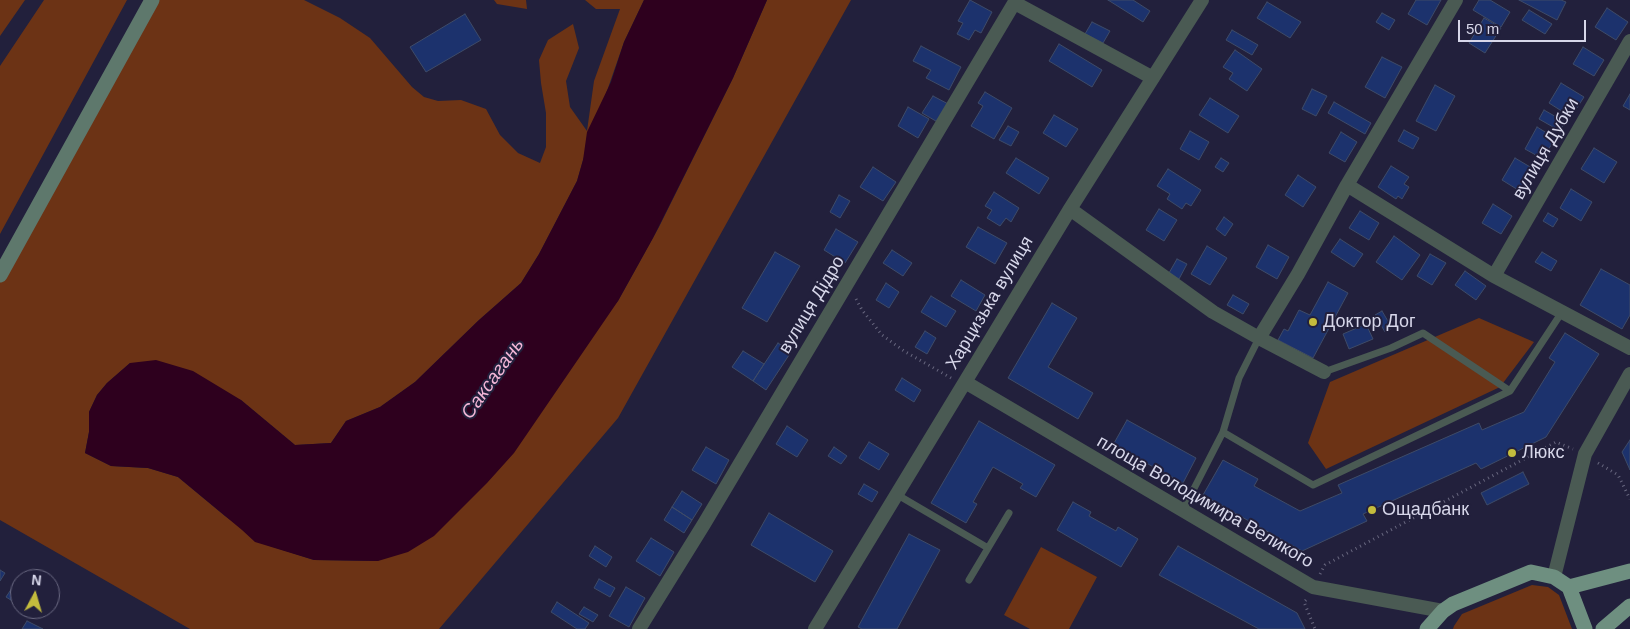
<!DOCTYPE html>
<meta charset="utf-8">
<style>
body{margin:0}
#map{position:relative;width:1630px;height:629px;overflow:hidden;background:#22203c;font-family:Helvetica,sans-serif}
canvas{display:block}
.north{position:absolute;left:10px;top:569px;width:50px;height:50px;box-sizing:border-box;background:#22203c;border:1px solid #6a6982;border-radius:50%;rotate:6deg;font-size:14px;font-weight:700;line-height:20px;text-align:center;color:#d7d7ea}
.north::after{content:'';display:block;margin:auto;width:18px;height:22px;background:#c4bc3d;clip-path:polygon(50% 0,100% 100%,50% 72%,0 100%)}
.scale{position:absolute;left:1458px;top:20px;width:128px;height:22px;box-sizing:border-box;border:2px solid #d7d7ea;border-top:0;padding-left:6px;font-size:15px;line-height:18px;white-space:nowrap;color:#d7d7ea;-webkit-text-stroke:4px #22203c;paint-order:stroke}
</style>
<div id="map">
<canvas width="1630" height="629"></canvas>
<div class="north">N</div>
<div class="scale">50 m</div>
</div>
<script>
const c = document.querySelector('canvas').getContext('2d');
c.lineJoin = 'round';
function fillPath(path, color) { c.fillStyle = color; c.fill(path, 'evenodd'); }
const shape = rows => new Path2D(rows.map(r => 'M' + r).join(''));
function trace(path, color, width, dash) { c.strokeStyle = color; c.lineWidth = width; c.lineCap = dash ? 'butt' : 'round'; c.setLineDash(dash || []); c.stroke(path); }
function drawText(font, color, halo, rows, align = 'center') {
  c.font = font + ' Helvetica,sans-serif'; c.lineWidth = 4; c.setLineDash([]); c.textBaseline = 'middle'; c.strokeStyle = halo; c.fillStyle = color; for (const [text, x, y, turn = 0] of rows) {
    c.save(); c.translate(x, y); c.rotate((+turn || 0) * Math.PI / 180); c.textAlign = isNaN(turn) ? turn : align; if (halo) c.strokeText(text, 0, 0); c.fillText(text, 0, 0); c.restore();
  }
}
fillPath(shape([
 [0,0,25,0,0,36],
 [44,0,127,0,0,234,0,66],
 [152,0,304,0,340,18,370,38,412,87,424,97,438,101,461,100,486,109,500,135,518,153,540,163,546,147,546,113,541,83,539,60,548,40,573,24,579,48,566,81,570,107,587,131,594,81,620,9,596,9,585,0,644,0,624,42,583,160,577,181,539,254,521,283,479,320,415,382,380,407,346,421,331,443,295,445,241,400,130,363,107,383,97,395,89,412,89,432,85,453,111,466,148,468,178,477,225,516,267,545,314,560,378,561,618,301,659,227,733,78,767,0,851,0,618,418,439,629,190,629,0,520,0,275],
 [494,0,526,0,527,9,497,4],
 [1479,318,1534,342,1500,387,1326,469,1308,443,1330,382],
 [1041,547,1097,577,1069,629,1030,629,1004,615],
 [1532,585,1548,587,1559,595,1572,629,1453,629,1454,626,1462,614]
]), '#6c3315');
fillPath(shape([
 [644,0,767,0,733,78,653,238,618,301,514,453,487,483,434,536,408,552,378,561,314,560,255,542,242,530,178,477,148,468,111,466,85,453,89,432,89,412,97,395,107,383,130,363,156,360,193,371,241,400,295,445,331,443,346,421,380,407,415,382,479,320,521,283,539,254,577,181,583,160,587,132,611,82,624,42]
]), '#2e001e');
const building = shape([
 [970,0,992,12,981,33,975,30,969,40,957,34,963,23,958,21,970,0],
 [1108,0,1133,0,1150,11,1143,22,1108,0],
 [1416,0,1441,0,1427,25,1408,14,1416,0],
 [1479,0,1490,0,1510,12,1501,27,1473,10,1479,0],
 [1519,0,1561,0,1566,2,1557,20,1519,0],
 [1267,2,1301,22,1290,38,1257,18,1267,2],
 [1607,8,1628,22,1616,40,1595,27,1607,8],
 [1529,10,1552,24,1545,34,1522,20,1529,10],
 [1382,13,1395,20,1389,30,1376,22,1382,13],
 [465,14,481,40,426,72,410,47,465,14],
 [1484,18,1501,28,1485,53,1469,43,1484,18],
 [1092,22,1110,31,1103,43,1085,34,1092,22],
 [1232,30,1258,45,1252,55,1226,40,1232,30],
 [1059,44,1102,70,1092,87,1049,61,1059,44],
 [921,46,961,67,949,90,926,78,931,70,913,61,921,46],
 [1583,47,1604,60,1594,76,1573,64,1583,47],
 [1235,50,1262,69,1247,91,1229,79,1233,73,1223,67,1235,50],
 [1382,57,1402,67,1385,98,1365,87,1382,57],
 [1561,83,1584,97,1571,117,1549,103,1561,83],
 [1435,85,1455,96,1436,131,1416,121,1435,85],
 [1312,89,1327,96,1316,116,1302,109,1312,89],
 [985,92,1012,108,994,139,971,126,983,106,978,103,985,92],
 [1630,94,1630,110,1623,106,1630,94],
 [933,96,952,106,941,124,922,113,933,96],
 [1210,98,1239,116,1228,133,1199,115,1210,98],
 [1334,102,1371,123,1365,134,1328,113,1334,102],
 [908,107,929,119,918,138,898,126,908,107],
 [1544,110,1565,122,1560,131,1539,119,1544,110],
 [1054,115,1078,129,1066,147,1043,133,1054,115],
 [1008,126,1019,132,1011,146,999,140,1008,126],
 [1537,127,1555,138,1543,159,1525,149,1537,127],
 [1404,130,1419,138,1413,149,1398,141,1404,130],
 [1190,131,1209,142,1199,160,1180,149,1190,131],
 [1341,132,1357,142,1345,162,1329,153,1341,132],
 [1594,148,1617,162,1604,183,1581,169,1594,148],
 [1016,158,1049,178,1039,194,1006,173,1016,158],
 [1221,158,1229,163,1223,172,1215,167,1221,158],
 [1515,158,1537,171,1523,193,1502,180,1515,158],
 [1391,166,1409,177,1404,184,1409,187,1402,199,1398,196,1396,199,1378,187,1391,166],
 [873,167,896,182,883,201,860,187,873,167],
 [1168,169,1201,190,1191,206,1186,203,1182,209,1167,199,1170,194,1157,186,1168,169],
 [1298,175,1316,187,1303,207,1285,195,1298,175],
 [1571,189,1592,202,1581,221,1560,208,1571,189],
 [994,192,1019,208,1011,222,1006,218,1000,226,987,218,992,210,985,206,994,192],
 [839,195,850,201,840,218,830,212,839,195],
 [1493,204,1512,216,1501,234,1482,223,1493,204],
 [1159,209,1177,220,1164,241,1146,230,1159,209],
 [1360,211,1379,223,1369,240,1349,228,1360,211],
 [1548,213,1558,219,1553,227,1543,221,1548,213],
 [1224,217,1233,224,1225,236,1216,229,1224,217],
 [978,227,1007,243,995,264,966,247,978,227],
 [836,229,858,242,845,263,824,250,836,229],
 [1394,236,1420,255,1402,280,1376,262,1394,236],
 [1340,239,1363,254,1354,267,1331,252,1340,239],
 [1268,245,1289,257,1277,279,1256,267,1268,245],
 [1207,246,1227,258,1210,285,1191,274,1207,246],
 [892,250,912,263,903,276,883,263,892,250],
 [775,252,800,266,767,322,742,308,775,252],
 [1542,252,1557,261,1551,271,1535,262,1542,252],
 [1430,254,1446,263,1432,285,1417,276,1430,254],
 [1177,259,1187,264,1179,279,1169,273,1177,259],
 [1601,269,1630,285,1630,315,1622,329,1580,305,1601,269],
 [1465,271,1486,286,1476,300,1455,285,1465,271],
 [961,280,985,295,976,311,951,296,961,280],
 [1328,282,1348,293,1313,358,1278,340,1284,329,1288,331,1299,310,1310,315,1328,282],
 [886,283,899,292,889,308,876,300,886,283],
 [1233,295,1249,304,1243,314,1227,305,1233,295],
 [931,296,956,311,946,327,921,312,931,296],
 [1052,303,1077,318,1048,367,1093,393,1078,419,1008,378,1052,303],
 [1382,311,1392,328,1385,332,1375,315,1382,311],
 [1366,324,1373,339,1349,349,1343,334,1366,324],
 [925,331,936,338,927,354,915,347,925,331],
 [1565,333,1599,354,1546,437,1481,469,1476,463,1363,514,1367,521,1302,551,1203,495,1223,460,1258,479,1254,486,1300,511,1342,493,1338,485,1479,423,1482,430,1524,412,1555,362,1549,358,1565,333],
 [778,343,791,352,766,390,753,381,778,343],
 [743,351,764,364,753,381,732,367,743,351],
 [902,378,921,390,914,402,895,390,902,378],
 [1127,420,1196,458,1183,483,1113,445,1127,420],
 [979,421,1055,465,1036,497,1020,488,1023,484,993,467,973,502,977,504,966,523,931,503,979,421],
 [787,426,808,440,797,457,776,444,787,426],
 [1630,440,1630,470,1622,452,1630,440],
 [869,442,889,454,879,470,859,458,869,442],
 [706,447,729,460,716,484,692,470,706,447],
 [834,447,847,456,841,464,828,456,834,447],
 [1523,472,1529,484,1487,505,1481,493,1523,472],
 [864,484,878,492,872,502,858,494,864,484],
 [682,491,702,504,692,520,672,507,682,491],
 [1073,502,1091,512,1089,516,1116,531,1118,527,1138,539,1121,567,1057,530,1073,502],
 [672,507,692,520,684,533,664,520,672,507],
 [769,513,833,551,815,582,751,545,769,513],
 [909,534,940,550,897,629,862,629,858,627,909,534],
 [651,538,674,552,660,576,636,561,651,538],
 [595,546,612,557,606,567,589,556,595,546],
 [1178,546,1297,613,1305,629,1259,629,1159,575,1178,546],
 [0,570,5,573,0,581,0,570],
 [599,579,615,588,610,597,594,588,599,579],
 [626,587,645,598,629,627,609,616,626,587],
 [12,588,19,593,14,602,6,597,12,588],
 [557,602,589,623,585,629,577,629,551,612,557,602],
 [584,607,598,615,593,622,579,614,584,607],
 [27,621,43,629,22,629,27,621]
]);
fillPath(building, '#1c326d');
trace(building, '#3e4b68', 1);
trace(shape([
 [856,299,862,310,882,335,904,351,951,378],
 [1598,463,1618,475,1630,499],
 [1320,574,1325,565,1556,442,1573,449],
 [1306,600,1304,602,1315,629]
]), '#68677f', 3, [1, 4]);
trace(shape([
 [1324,372,1391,348,1423,333,1510,391,1562,312],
 [1223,432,1313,485,1510,391],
 [896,494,988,548],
 [1183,510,1223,432,1239,378,1259,338],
 [969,580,1009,513]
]), '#4a5a53', 7);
trace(shape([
 [1015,3,1153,78],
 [1347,185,1494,276,1630,348],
 [1070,209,1213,312,1259,338,1324,372],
 [1494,276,1630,41],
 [1259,338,1298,274,1347,185,1456,0],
 [965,382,1313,587,1443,611],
 [1554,577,1585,454,1630,374],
 [639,629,704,524,1016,0],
 [815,629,1070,209,1202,0]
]), '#4a5a53', 14);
trace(shape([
 [0,275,152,0]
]), '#5e786c', 15);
trace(shape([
 [1569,587,1630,571],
 [1427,629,1443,611,1453,604,1531,572,1554,577,1569,587,1585,629],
 [1603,629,1630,606]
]), '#6e8f80', 15);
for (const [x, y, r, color] of [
 [1313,322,5,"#c4bc3d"],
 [1512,453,5,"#c4bc3d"],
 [1372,510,5,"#c4bc3d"]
]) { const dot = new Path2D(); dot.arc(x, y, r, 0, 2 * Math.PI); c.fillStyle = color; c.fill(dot); trace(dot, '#22203c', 2); }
drawText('18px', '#d7d7ea', '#22203c', [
 ["вулиця Дубки",1546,149,-60],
 ["Харцизька вулиця",990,303,-59],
 ["вулиця Дідро",812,305,-59],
 ["площа Володимира Великого",1205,502,30]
]);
drawText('18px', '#d7d7ea', '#22203c', [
 ["Доктор Дог",1323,322],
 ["Люкс",1522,453],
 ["Ощадбанк",1382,510]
], 'left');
drawText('italic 19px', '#f3b6d7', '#22203c', [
 ["Саксагань",493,379,-55]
]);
</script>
